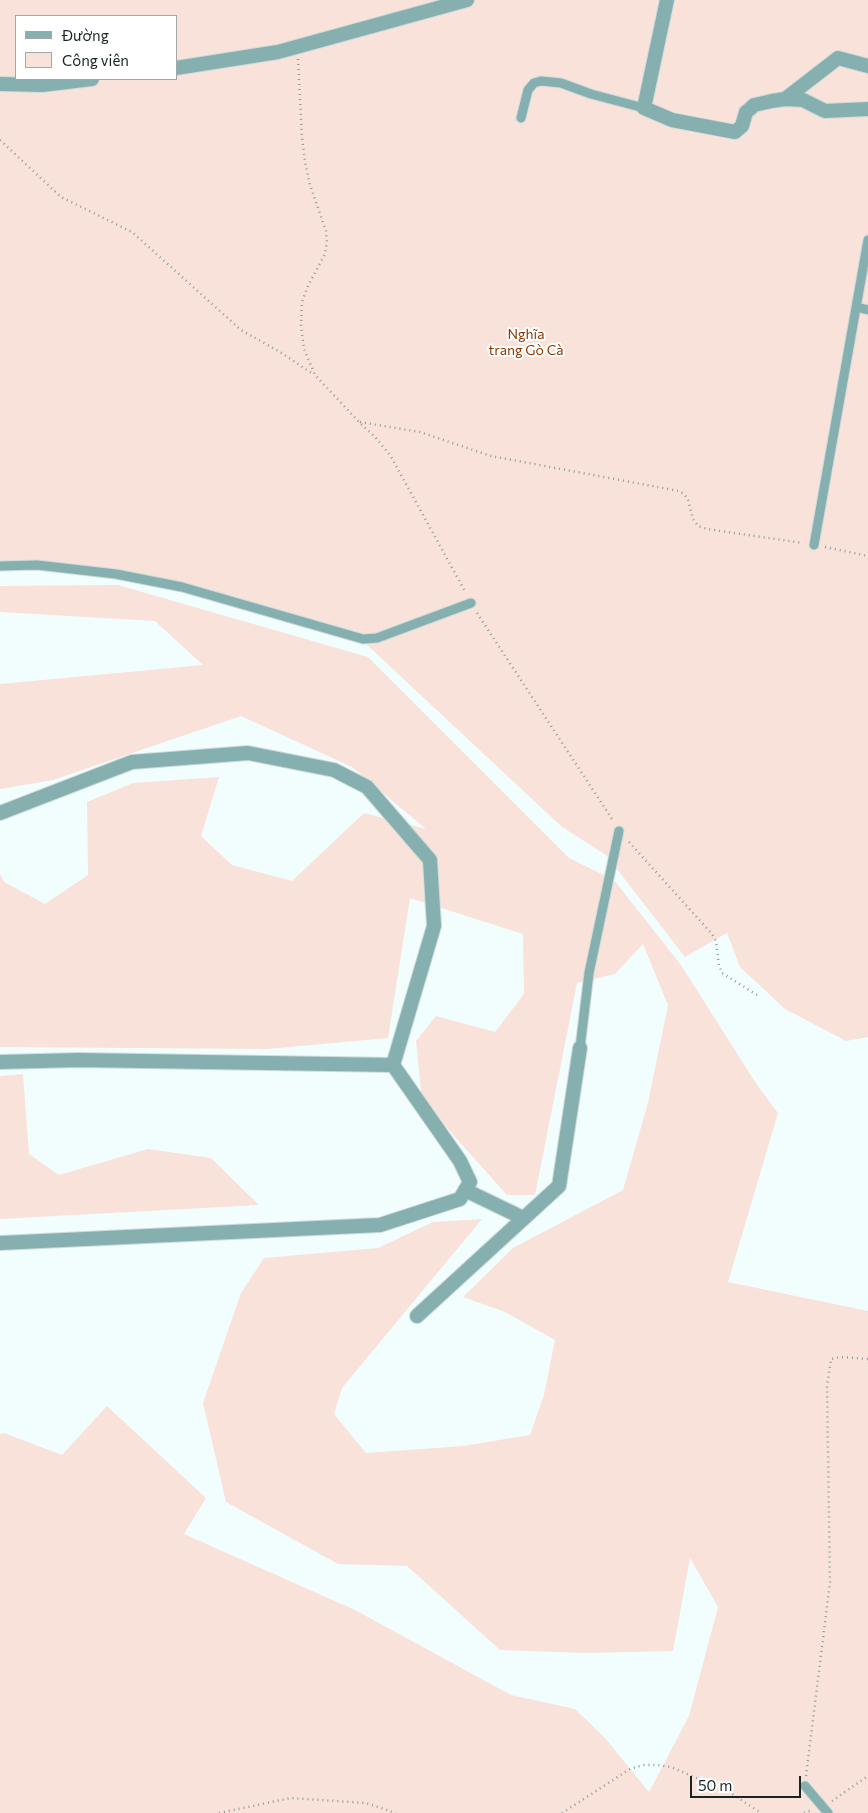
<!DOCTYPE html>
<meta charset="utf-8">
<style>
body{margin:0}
#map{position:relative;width:868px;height:1813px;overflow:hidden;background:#f2fefe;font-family:Commissioner,sans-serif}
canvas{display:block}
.legend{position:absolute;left:15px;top:15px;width:162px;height:65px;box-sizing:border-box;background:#fff;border:1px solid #a3a7a7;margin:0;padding:6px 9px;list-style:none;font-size:15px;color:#182424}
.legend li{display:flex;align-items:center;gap:10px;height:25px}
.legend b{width:25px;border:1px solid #a3a7a7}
.scale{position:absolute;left:690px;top:1776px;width:111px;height:22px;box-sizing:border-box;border:2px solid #182424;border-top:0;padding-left:6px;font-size:15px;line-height:18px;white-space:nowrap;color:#182424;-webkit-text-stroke:4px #fff;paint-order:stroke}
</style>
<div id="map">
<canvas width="868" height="1813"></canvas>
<ul class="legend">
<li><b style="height:6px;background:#86b0b0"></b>Đường</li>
<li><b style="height:14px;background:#f9e2d9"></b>Công viên</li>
</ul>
<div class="scale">50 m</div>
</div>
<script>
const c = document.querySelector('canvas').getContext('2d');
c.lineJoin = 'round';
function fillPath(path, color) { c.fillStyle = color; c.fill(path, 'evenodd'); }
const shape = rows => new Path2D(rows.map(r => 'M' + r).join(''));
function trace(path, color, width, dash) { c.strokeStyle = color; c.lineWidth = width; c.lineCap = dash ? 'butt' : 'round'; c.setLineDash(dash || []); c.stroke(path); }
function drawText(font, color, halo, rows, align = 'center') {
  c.font = font + ' Commissioner,sans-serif'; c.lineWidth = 4; c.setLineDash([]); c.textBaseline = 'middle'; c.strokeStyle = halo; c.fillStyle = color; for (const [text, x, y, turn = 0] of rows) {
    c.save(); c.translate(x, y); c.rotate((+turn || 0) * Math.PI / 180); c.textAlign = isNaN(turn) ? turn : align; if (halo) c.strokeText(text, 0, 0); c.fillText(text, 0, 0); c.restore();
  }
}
fillPath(shape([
 [0,0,868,0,868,1037,846,1041,785,1009,740,967,727,933,685,957,606,855,562,827,366,644,188,593,29,561,0,562],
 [16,16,176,16,176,79,16,79],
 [118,585,368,657,569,858,614,880,681,965,757,1085,778,1113,728,1282,868,1311,868,1813,0,1813,0,1434,4,1433,62,1455,107,1406,206,1498,184,1534,355,1610,511,1695,575,1709,605,1738,649,1792,689,1716,718,1607,690,1558,673,1651,587,1653,500,1650,407,1566,338,1564,226,1502,203,1403,241,1293,264,1258,378,1248,433,1222,482,1219,342,1388,334,1414,366,1453,463,1446,530,1435,544,1395,555,1340,505,1312,463,1297,513,1248,623,1190,648,1103,668,1005,643,944,615,974,577,983,535,1195,507,1195,422,1100,416,1041,436,1016,495,1032,524,994,523,934,410,898,388,1038,267,1049,0,1047,0,874,4,882,45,904,88,875,87,802,133,783,219,777,201,836,232,865,292,881,364,813,426,829,352,767,241,716,53,780,0,789,0,684,203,665,155,621,0,612,0,586],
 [23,1074,29,1154,59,1175,148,1149,211,1158,259,1205,0,1219,0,1076]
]), '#f9e2d9');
const service = shape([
 [521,118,528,90,534,83,541,81,561,83,591,94,644,108],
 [856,307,868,310],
 [814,545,868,240],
 [0,566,37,565,116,574,182,587,363,639,377,638,471,603],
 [580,1048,589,973,619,831],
 [805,1786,828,1813]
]);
const minor = shape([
 [667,0,644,108,672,120,735,132,742,126,746,112,750,109,754,105,772,101,785,99,803,100,825,111,868,109],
 [785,99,838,58,868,66],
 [0,813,132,762,248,753,334,770,367,787,430,860,434,926,393,1065,460,1161,470,1182,460,1199,380,1225,0,1243],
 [0,1062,79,1060,393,1065],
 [465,1190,523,1218],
 [417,1316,559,1186,580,1048]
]);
const tertiary = shape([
 [176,68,278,52,467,0],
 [0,84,42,85,92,79]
]);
trace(service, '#cfdbdb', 11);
trace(minor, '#cfdbdb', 16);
trace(tertiary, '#cfdbdb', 16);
trace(shape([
 [298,59,302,137,305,162,310,185,326,231,327,242,325,254,308,286,302,302,301,325,304,349,315,375,359,422,375,437,390,455,466,593],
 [0,140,61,197,132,232,241,330,280,352,313,374],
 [360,422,420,432,491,456,679,491,684,494,688,500,693,519,698,526,707,529,803,543],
 [825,547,868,556],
 [477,613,614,822],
 [629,842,712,934,716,941,719,965,722,973,757,995],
 [806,1776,830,1582,827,1386,831,1359,840,1357,868,1359],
 [832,1801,868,1776],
 [219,1813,291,1798,366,1803,396,1813],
 [562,1813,630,1769,643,1765,657,1765,671,1767,729,1792,761,1813],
 [804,1813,812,1810]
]), '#8f9b9b', 2.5, [1, 4]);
trace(service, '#86b0b0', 9);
trace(minor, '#86b0b0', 14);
trace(tertiary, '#86b0b0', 14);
drawText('14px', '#8d3701', '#fff', [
 ["Nghĩa",526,334],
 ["trang Gò Cà",526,350]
]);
</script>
